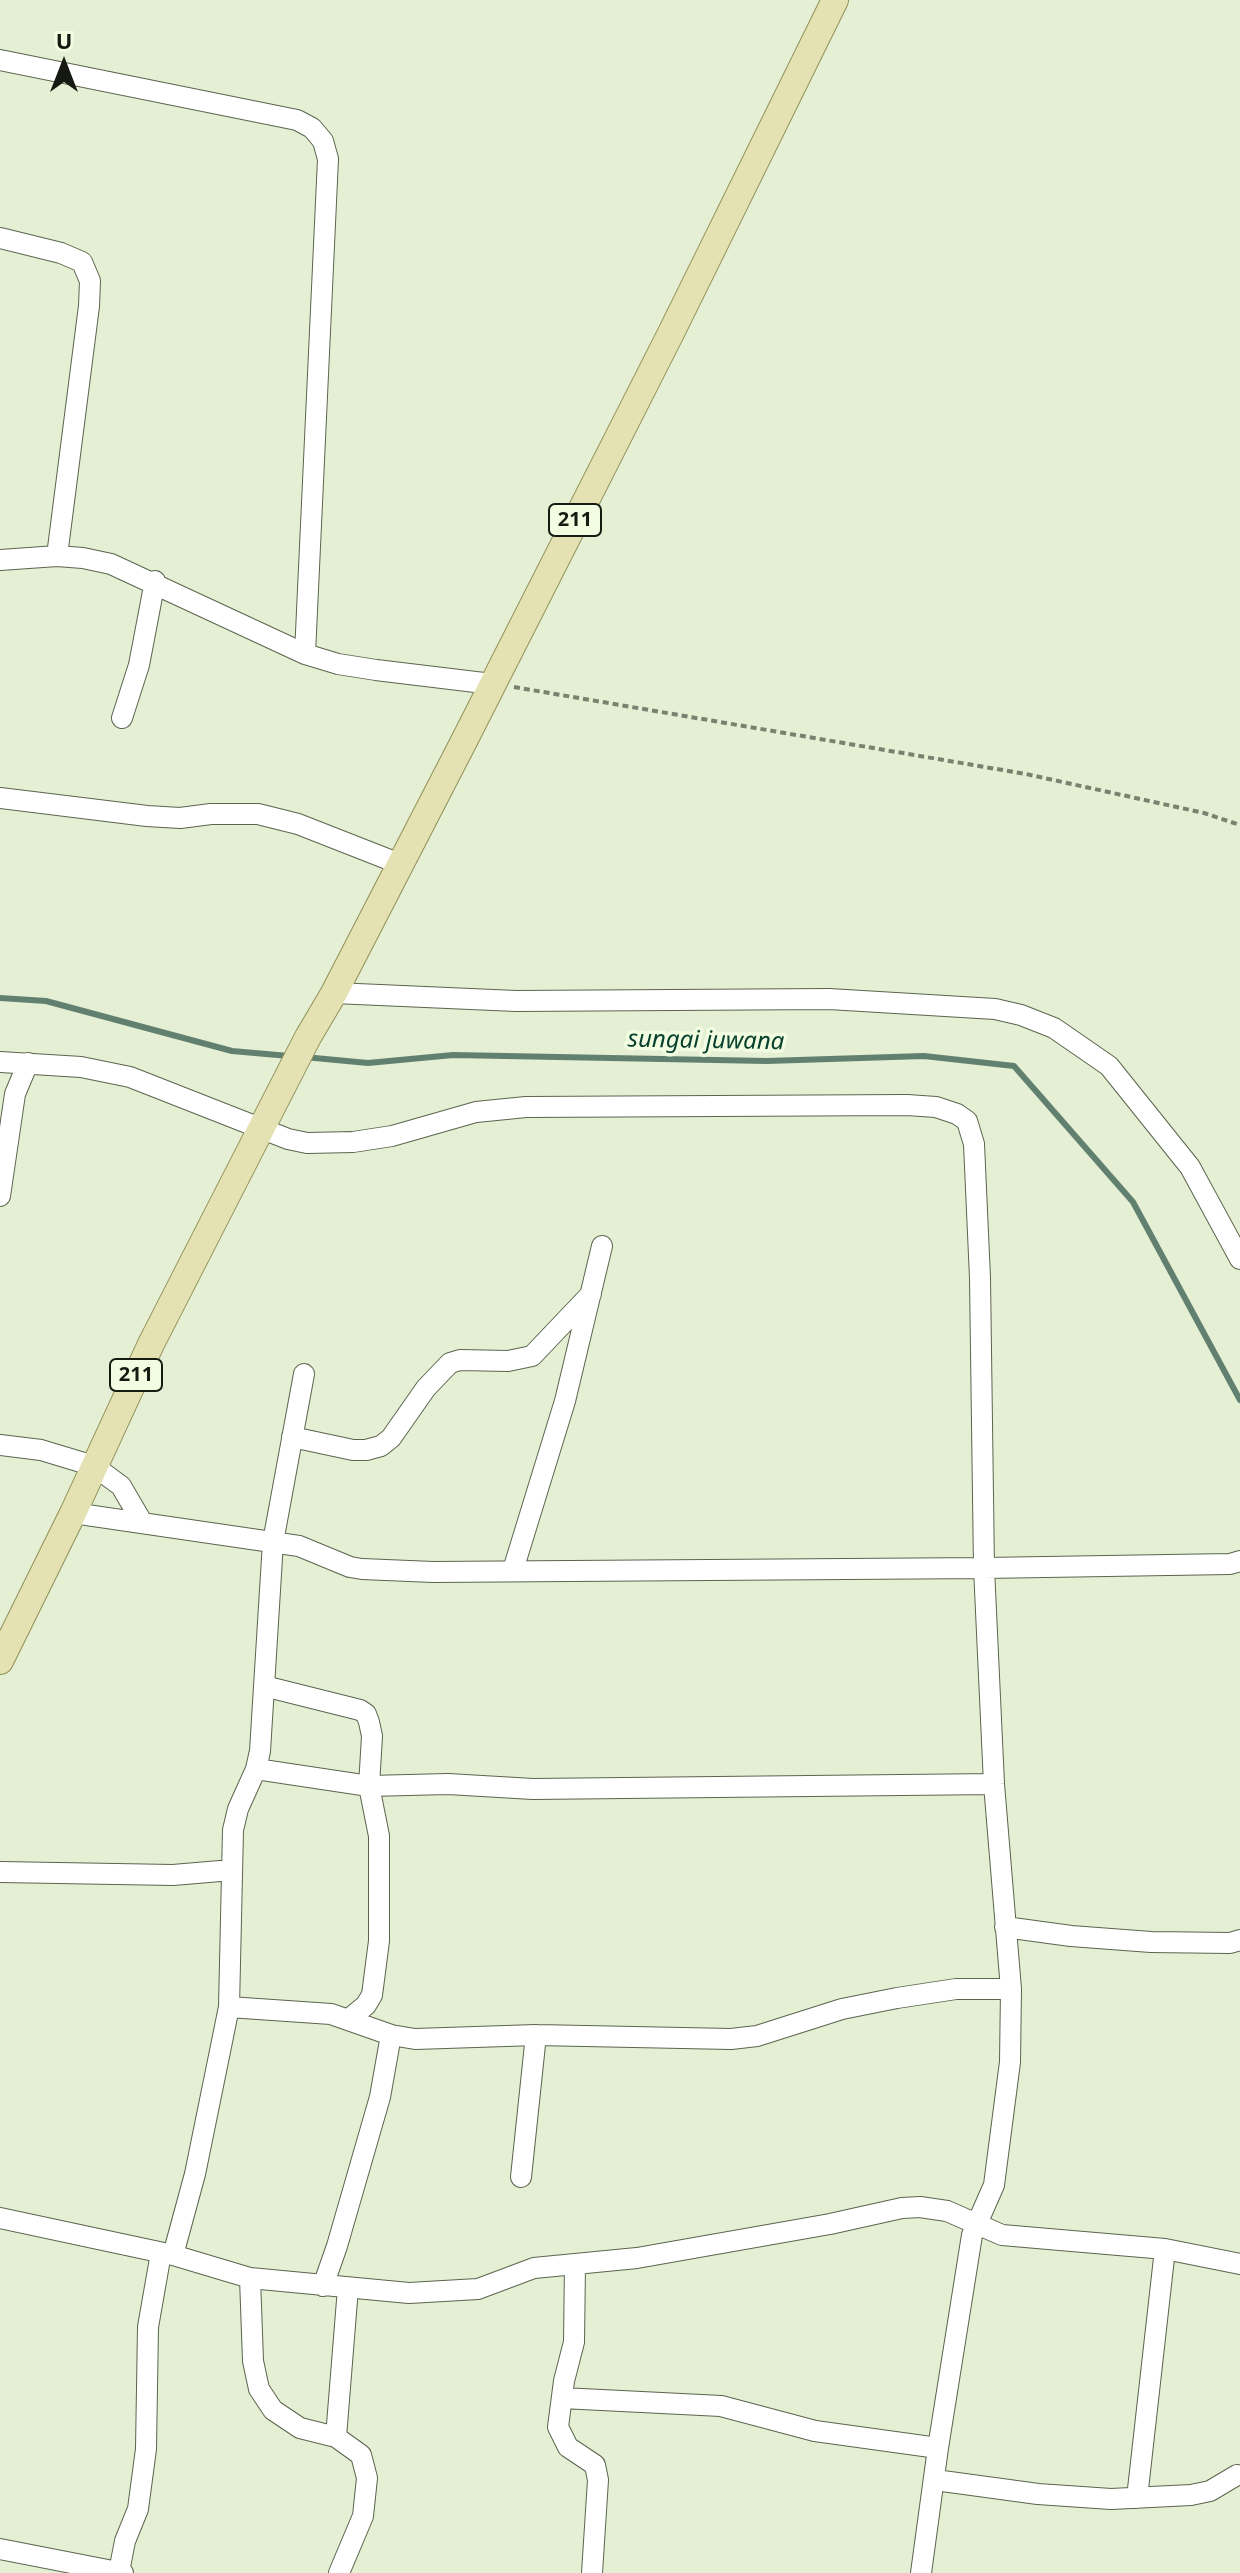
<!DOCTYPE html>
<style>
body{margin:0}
#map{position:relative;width:1240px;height:2573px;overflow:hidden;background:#e4efd4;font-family:"Noto Sans",sans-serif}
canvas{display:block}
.north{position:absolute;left:24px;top:24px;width:80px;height:80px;-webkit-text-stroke:6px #f1fce1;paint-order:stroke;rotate:0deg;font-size:22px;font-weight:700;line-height:32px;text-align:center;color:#161a11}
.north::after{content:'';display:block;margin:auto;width:28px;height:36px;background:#161a11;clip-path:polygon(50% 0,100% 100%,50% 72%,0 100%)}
</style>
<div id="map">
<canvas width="1240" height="2573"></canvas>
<div class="north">U</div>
</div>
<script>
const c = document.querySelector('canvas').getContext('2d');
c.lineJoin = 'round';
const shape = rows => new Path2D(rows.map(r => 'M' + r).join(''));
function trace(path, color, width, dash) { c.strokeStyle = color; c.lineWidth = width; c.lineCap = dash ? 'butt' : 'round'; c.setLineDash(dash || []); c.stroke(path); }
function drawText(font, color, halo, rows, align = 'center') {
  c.font = font + ' "Noto Sans",sans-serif'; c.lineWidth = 7; c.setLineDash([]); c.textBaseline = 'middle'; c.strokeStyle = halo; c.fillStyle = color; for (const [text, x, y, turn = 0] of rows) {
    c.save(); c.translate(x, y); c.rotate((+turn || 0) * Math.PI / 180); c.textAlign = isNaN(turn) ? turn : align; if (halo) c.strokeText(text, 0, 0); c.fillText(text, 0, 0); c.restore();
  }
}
trace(shape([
 [0,998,46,1001,232,1051,289,1056],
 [304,1057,368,1063,453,1055,767,1061,924,1056,1014,1066,1133,1202,1240,1400]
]), '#628070', 6);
const minor = shape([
 [0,60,297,120,312,128,323,141,328,159,305,654],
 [0,238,61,253,82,262,90,281,89,306,57,556],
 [0,560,57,556,83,558,111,564,305,654,338,664,376,670,492,684],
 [122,718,139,665,155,581],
 [0,798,147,816,180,818,211,814,258,814,298,824,400,864],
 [334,993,516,1001,829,999,995,1009,1021,1015,1054,1028,1109,1066,1190,1167,1240,1259],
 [0,1062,81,1067,130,1077,288,1139,307,1143,353,1142,392,1136,476,1112,526,1107,907,1105,936,1107,957,1114,967,1121,974,1144,980,1278,984,1568,1230,1564,1240,1561],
 [0,1196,15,1094,28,1063],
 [292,1437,353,1450,366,1450,381,1446,391,1438,426,1388,450,1363,460,1360,508,1361,532,1356,591,1294],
 [0,1445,41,1450,94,1466,121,1486,142,1522],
 [73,1513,299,1546,350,1567,362,1569,433,1572,984,1568,994,1784,1011,1989,1010,2062,994,2185,972,2235,938,2448,921,2573],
 [513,1570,565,1401,602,1246],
 [264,1686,360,1710,366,1714,369,1722,372,1736,369,1786,379,1836,379,1941,372,1995,366,2005,348,2020],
 [256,1769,369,1786,448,1784,533,1789,994,1784],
 [0,1872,173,1875,232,1870],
 [1005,1927,1071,1936,1151,1942,1230,1943,1240,1940],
 [229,2007,331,2014,391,2035,415,2039,536,2035,731,2039,757,2036,842,2009,897,1998,956,1989,1011,1989],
 [521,2177,536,2035],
 [0,2218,173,2255,250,2278,409,2293,478,2289,534,2268,637,2258,830,2224,902,2208,920,2207,947,2211,1002,2235,1165,2249,1240,2264],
 [173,2255,195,2174,229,2007,233,1830,238,1809,256,1769,260,1751,273,1542,304,1374],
 [575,2265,574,2342,564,2381,558,2427,568,2447,595,2465,598,2480,592,2573],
 [250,2278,253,2361,259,2389,273,2410,300,2428,336,2437,361,2455,367,2478,363,2516,339,2573],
 [323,2286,337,2246,380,2097,391,2035],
 [562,2398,721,2406,815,2431,938,2448],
 [336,2437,348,2288],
 [935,2480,1038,2494,1111,2499,1191,2495,1210,2491,1237,2475],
 [1137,2498,1165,2249],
 [0,2549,123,2573],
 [119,2572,125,2541,138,2509,146,2449,148,2327,161,2253]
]);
const major = shape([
 [0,1661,73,1513,151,1344,308,1037,334,993,463,743,671,333,835,0]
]);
trace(minor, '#5b654e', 22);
trace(major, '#908f58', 28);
trace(shape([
 [514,687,1026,774,1204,813,1240,825]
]), '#7a816f', 4, [6, 4]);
trace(minor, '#fff', 20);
trace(major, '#e4e2b2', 26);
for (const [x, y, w] of [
 [575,520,52],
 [136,1375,52]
]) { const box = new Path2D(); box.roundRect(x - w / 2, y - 16, w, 32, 6); c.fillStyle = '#f1fce1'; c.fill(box); trace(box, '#161a11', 2); }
drawText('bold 20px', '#161a11', null, [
 ["211",575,520],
 ["211",136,1375]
]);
drawText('italic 24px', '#08412e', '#f1fce1', [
 ["sungai juwana",706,1041,1]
]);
</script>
